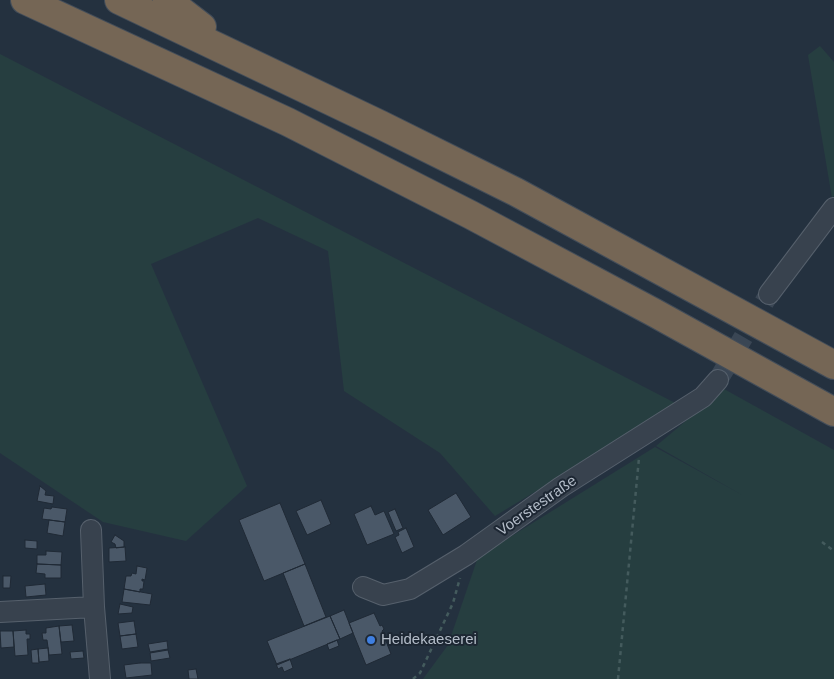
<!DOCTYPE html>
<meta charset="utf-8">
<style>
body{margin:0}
canvas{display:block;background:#24313f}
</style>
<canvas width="834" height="679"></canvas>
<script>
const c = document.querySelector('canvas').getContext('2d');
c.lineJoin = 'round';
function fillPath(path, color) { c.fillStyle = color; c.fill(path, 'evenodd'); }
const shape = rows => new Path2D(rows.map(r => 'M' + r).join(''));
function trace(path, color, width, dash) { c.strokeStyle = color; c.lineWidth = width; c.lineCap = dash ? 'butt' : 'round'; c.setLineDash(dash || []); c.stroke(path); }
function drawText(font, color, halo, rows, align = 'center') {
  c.font = font + ' Helvetica,sans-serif'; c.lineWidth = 4; c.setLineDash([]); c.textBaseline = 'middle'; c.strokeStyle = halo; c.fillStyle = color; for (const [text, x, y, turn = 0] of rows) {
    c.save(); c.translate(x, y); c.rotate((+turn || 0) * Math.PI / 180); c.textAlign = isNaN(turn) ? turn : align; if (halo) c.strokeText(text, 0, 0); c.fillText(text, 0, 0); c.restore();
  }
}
fillPath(shape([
 [820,46,834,62,834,196,832,198,808,55],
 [0,54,679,405,495,516,440,453,344,391,328,251,258,218,151,264,247,486,186,541,103,522,0,453],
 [724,389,834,450,834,679,423,679,448,645,478,557,655,447,744,496,656,446]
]), '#263e40');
const building = shape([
 [40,486,46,491,45,495,54,496,53,504,37,501,40,486],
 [456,493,471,517,443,535,428,510,456,493],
 [321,500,331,524,307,535,296,511,321,500],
 [280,503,305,564,264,581,239,520,280,503],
 [371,506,375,515,384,511,394,534,367,545,354,514,371,506],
 [52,507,67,509,65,522,42,519,44,508,51,509,52,507],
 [395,509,403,528,396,531,388,512,395,509],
 [49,520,65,522,63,536,47,533,49,520],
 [406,528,414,547,402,553,395,537,399,535,398,532,406,528],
 [115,535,124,541,124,547,116,548,115,544,111,542,115,535],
 [25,540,37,541,37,549,25,548,25,540],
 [125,547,126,561,109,562,109,548,125,547],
 [46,551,62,552,61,565,37,564,37,555,46,555,46,551],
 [37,564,61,565,61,578,45,578,45,574,36,573,37,564],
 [305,564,326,617,304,626,283,573,305,564],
 [137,566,147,568,145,580,142,579,142,581,144,581,143,589,140,589,140,592,124,589,126,576,131,576,132,573,136,574,137,566],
 [3,576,11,576,10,588,3,588,3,576],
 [45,584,46,595,26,597,25,586,45,584],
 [124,589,152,594,150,605,122,602,124,589],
 [120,604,133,607,132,613,118,614,120,604],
 [344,610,353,633,340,639,330,616,344,610],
 [374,613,380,626,382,625,384,629,382,631,391,654,366,665,349,623,374,613],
 [330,616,340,639,277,665,267,641,330,616],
 [134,621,136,634,120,636,118,623,134,621],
 [72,625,74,641,61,642,59,626,72,625],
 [59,626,62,654,49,655,47,640,43,640,42,633,46,633,46,628,59,626],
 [26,630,26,634,30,634,30,639,27,639,28,655,15,656,13,631,26,630],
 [0,631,13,631,14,647,1,648,0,631],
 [136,634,138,647,122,649,120,636,136,634],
 [337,640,339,646,329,650,327,644,337,640],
 [167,641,168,649,150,652,148,644,167,641],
 [48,648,49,661,39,662,38,649,48,648],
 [38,649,39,663,32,663,31,650,38,649],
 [168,650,170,658,151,661,150,653,168,650],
 [83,651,84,658,71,659,70,652,83,651],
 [290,659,293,668,284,672,282,667,278,669,276,664,290,659],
 [140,663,151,663,152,675,126,678,124,665,140,663],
 [196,669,198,679,189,679,188,670,196,669]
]);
fillPath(building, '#4a5868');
trace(building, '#1f2935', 1);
trace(shape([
 [718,380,769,294]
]), '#3a4654', 20, [20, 10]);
const minor = shape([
 [769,294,834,208],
 [91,530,94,607],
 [363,587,383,595,410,589,466,555,561,487,703,397,718,380],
 [0,612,94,607,100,679]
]);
const highway = shape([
 [25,0,288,122,471,215,653,312,834,412],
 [119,0,381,125,516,192,834,365],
 [167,0,202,27]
]);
trace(minor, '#56606c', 22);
trace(highway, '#434d59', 30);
trace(shape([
 [822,542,834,551],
 [413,679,420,673,453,603,460,578],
 [618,679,639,458]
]), '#445b5d', 2.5, [4, 4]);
trace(minor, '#38424e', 20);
trace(highway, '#756655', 28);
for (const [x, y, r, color] of [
 [371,640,5,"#3f7fe0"]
]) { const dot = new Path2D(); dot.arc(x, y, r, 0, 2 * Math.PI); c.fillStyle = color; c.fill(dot); trace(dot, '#1d2733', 2); }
drawText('15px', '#b4bdc9', '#1d2733', [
 ["Voerstestraße",537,506,-35]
]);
drawText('15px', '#b4bdc9', '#1d2733', [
 ["Heidekaeserei",381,640]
], 'left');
</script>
